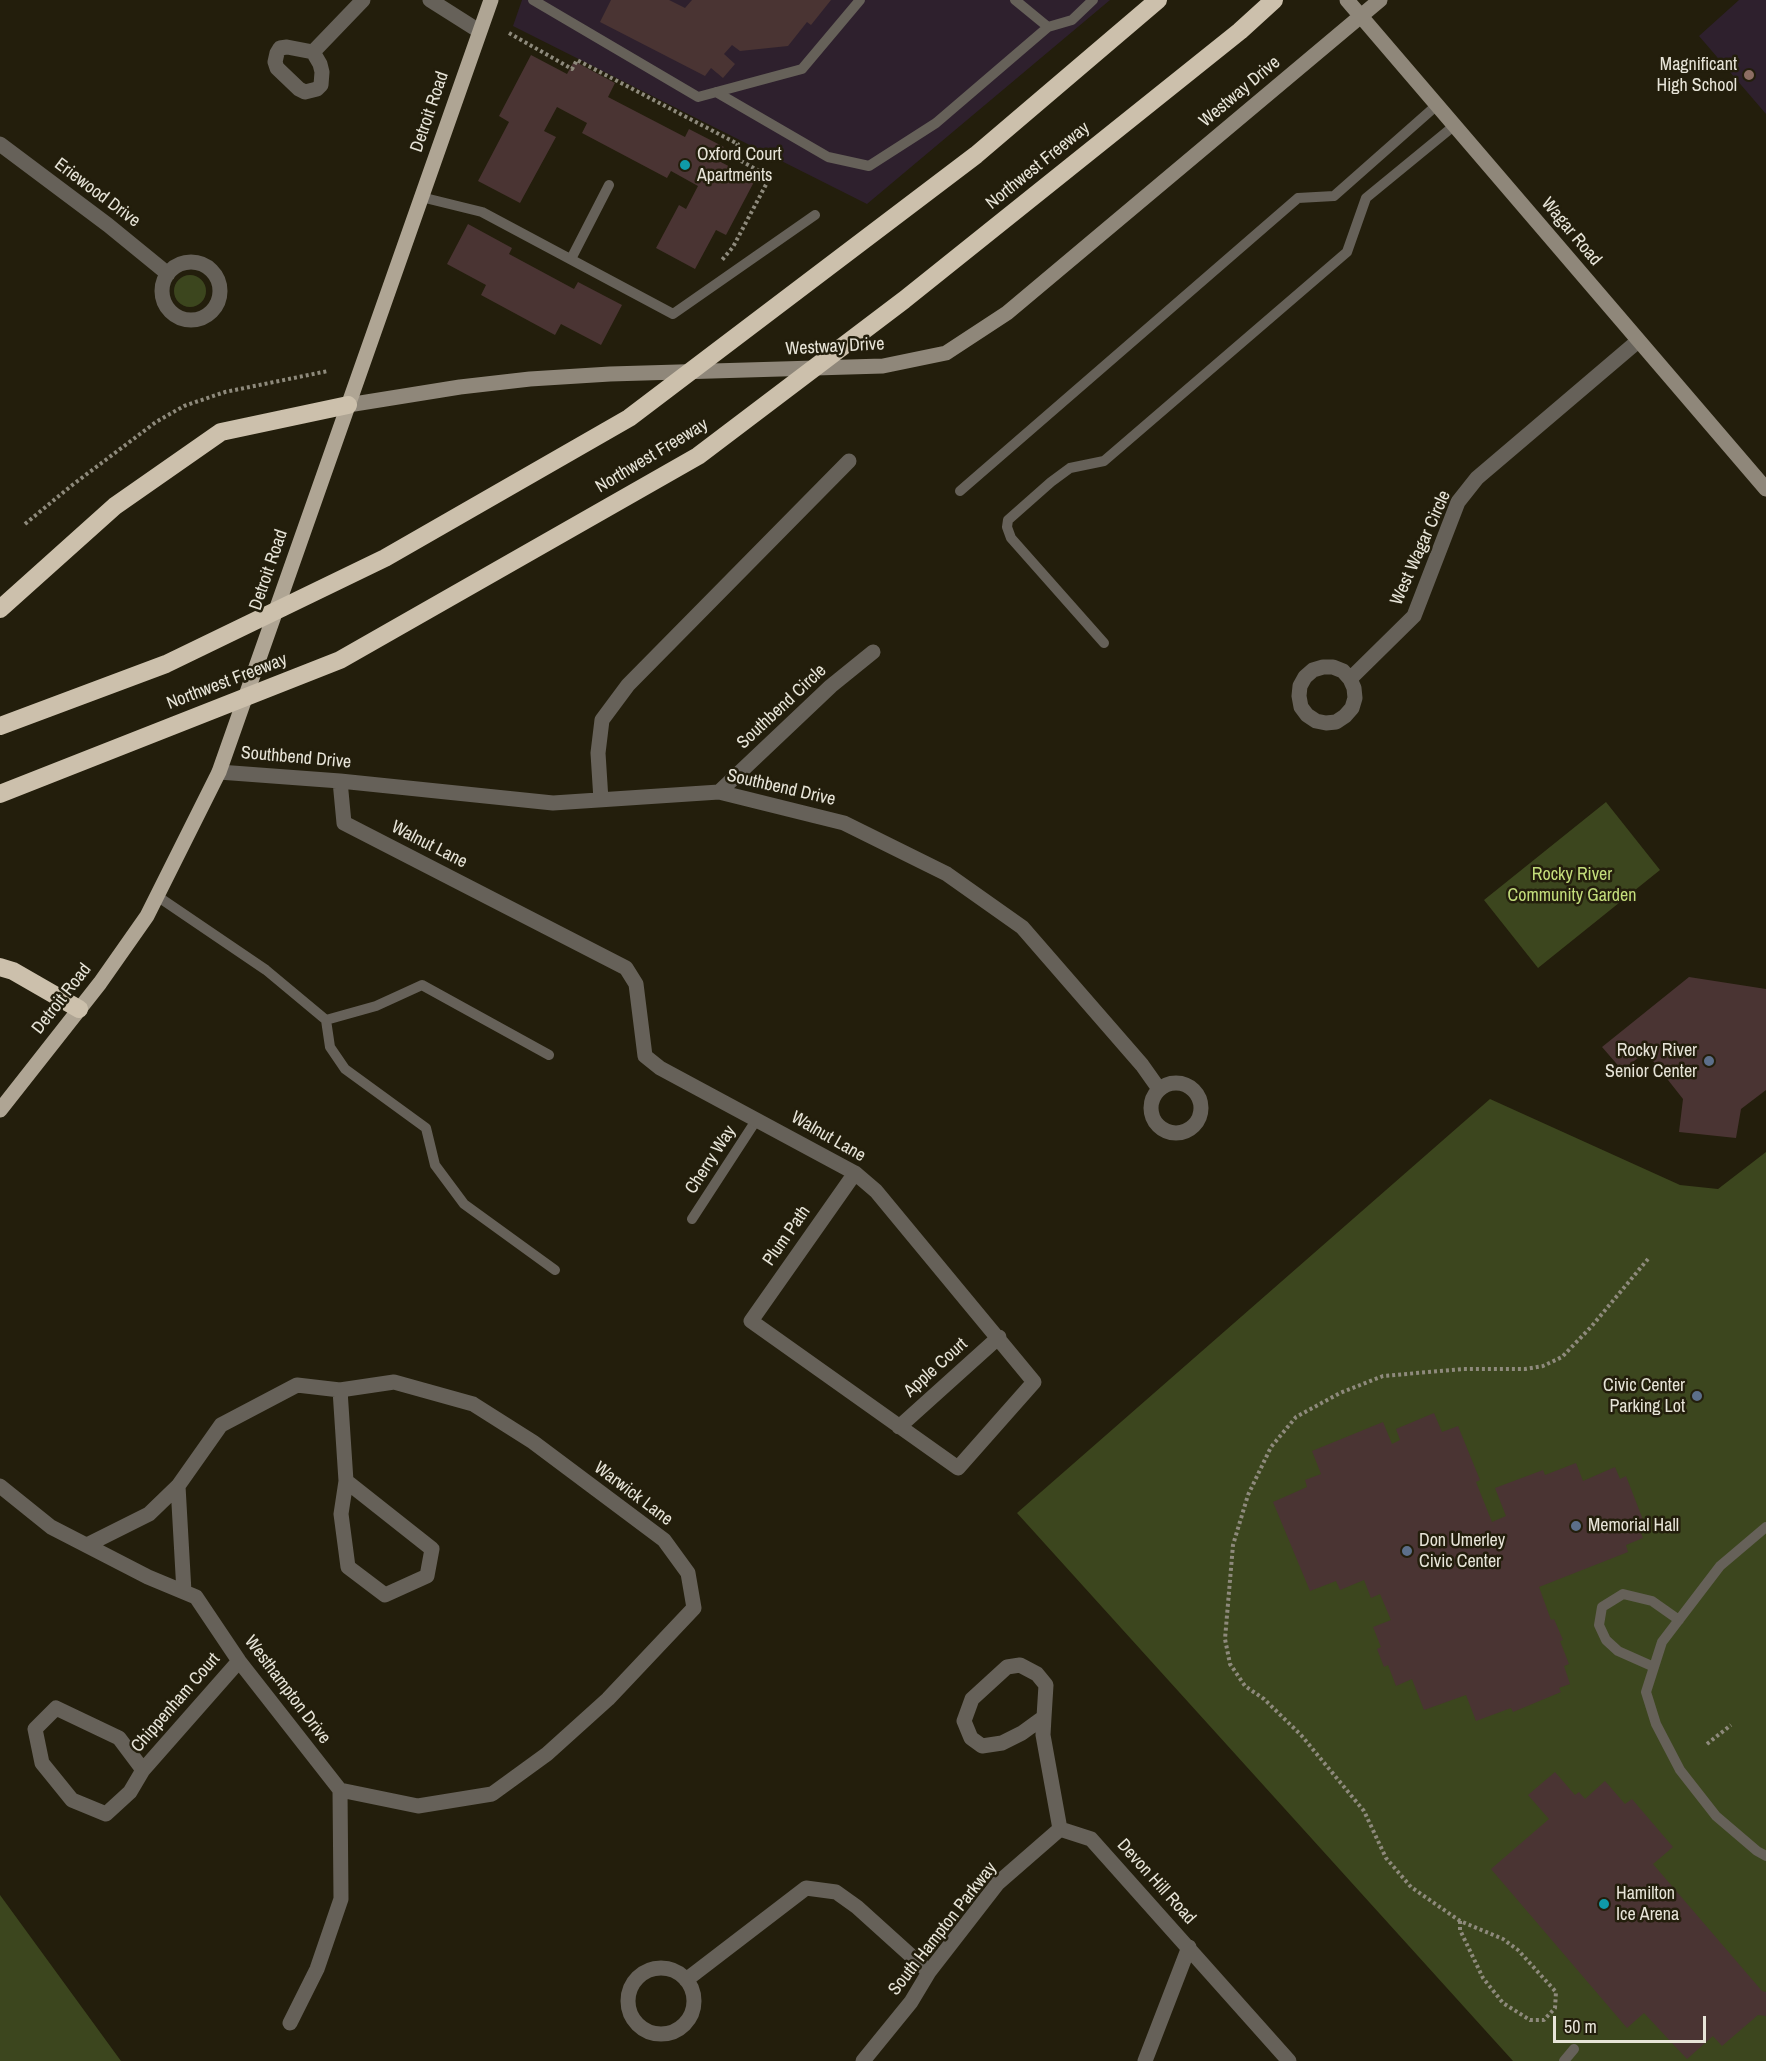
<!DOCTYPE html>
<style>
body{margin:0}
#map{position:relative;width:1766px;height:2061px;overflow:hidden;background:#231e0c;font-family:"Archivo Narrow",sans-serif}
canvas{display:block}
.scale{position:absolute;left:1553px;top:2016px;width:153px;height:27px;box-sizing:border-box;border:3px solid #e7e4d8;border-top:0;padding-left:8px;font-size:18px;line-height:21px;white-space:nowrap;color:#e7e4d8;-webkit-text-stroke:4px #231e0c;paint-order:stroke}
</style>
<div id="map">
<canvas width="1766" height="2061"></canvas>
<div class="scale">50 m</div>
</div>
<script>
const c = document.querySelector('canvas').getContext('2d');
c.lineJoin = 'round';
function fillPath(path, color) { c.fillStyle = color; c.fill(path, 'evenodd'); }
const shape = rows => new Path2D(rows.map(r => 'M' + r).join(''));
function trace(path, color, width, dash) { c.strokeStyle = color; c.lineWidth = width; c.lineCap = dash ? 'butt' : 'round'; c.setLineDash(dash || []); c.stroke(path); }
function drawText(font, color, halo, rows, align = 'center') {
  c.font = font + ' "Archivo Narrow",sans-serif'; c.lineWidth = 5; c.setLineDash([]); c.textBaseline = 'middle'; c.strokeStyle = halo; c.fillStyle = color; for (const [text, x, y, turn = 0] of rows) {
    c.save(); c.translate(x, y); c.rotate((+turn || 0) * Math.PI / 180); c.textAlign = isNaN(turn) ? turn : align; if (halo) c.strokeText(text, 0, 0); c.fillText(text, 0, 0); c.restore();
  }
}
fillPath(shape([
 [522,0,1110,0,867,204,513,26],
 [1739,0,1766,0,1766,114,1699,36]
]), '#2e202d');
fillPath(shape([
 '174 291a16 16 0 1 1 32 0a16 16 0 1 1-32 0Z',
 [1606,802,1660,870,1538,968,1484,900],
 [1490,1099,1680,1185,1718,1189,1766,1152,1766,2061,1513,2061,1017,1513],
 [0,1895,121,2061,0,2061]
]), '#3c461e');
fillPath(shape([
 [611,0,669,0,685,8,692,0,831,0,811,25,807,22,788,46,740,51,732,45,724,54,735,64,723,78,711,68,705,76,600,22],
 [531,55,567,74,574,61,615,83,608,97,685,137,689,129,724,147,717,160,755,180,726,235,716,230,695,269,656,248,679,205,686,209,698,186,671,171,667,178,582,133,587,123,557,107,544,131,556,137,520,203,478,181,509,122,499,116],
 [468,224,512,248,509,254,574,289,578,282,622,305,601,345,561,324,555,335,481,295,486,285,447,264],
 [1689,977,1766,989,1766,1090,1741,1109,1736,1138,1679,1132,1683,1099,1646,1052,1622,1070,1602,1047],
 [1434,1413,1442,1432,1458,1426,1480,1480,1476,1482,1492,1522,1506,1516,1495,1488,1543,1470,1545,1475,1576,1463,1583,1481,1615,1467,1620,1479,1626,1476,1645,1525,1639,1528,1643,1538,1626,1545,1628,1552,1539,1587,1551,1620,1554,1619,1563,1640,1560,1641,1569,1664,1564,1666,1570,1684,1559,1688,1561,1692,1513,1712,1511,1708,1476,1721,1466,1695,1424,1710,1412,1679,1396,1686,1388,1665,1384,1667,1377,1649,1381,1647,1373,1627,1391,1620,1380,1594,1371,1598,1364,1580,1340,1590,1336,1581,1310,1591,1273,1502,1307,1487,1305,1480,1321,1474,1312,1451,1383,1422,1392,1444,1400,1440,1396,1429],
 [1555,1772,1575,1795,1579,1792,1585,1799,1605,1781,1625,1804,1632,1799,1673,1847,1653,1864,1762,1991,1766,1992,1766,2016,1758,2015,1722,2046,1713,2036,1687,2059,1644,2013,1627,2028,1491,1869,1549,1819,1528,1795]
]), '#4a3433');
trace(shape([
 [509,33,572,69,577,60,738,144,732,156,770,177,733,247,722,260],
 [25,524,71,486,156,422,184,406,225,392,328,371],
 [1707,1744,1731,1725],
 [1460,1921,1460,1930,1483,1978,1503,2003,1530,2020,1544,2020,1555,2008,1556,1992,1518,1950,1503,1939,1460,1921,1411,1887,1386,1858,1364,1811,1301,1735,1264,1699,1245,1686,1230,1664,1225,1639,1233,1545,1248,1495,1271,1447,1296,1417,1340,1393,1383,1376,1463,1369,1525,1369,1543,1366,1562,1357,1591,1327,1648,1259]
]), '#8e8a7c', 4, [3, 3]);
trace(shape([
 [533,0,698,97,802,69,860,0],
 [1015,0,1048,27,1072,20,1093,0],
 [716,92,828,157,869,166,936,123,1048,27],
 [421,197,482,212,673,314,815,215],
 [571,259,609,185],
 [960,491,1298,198,1334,196,1437,105],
 [1104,643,1011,538,1007,527,1008,520,1051,482,1070,468,1104,461,1347,252,1366,198,1455,125],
 [157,896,266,970,326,1020,330,1047,345,1069,426,1128,435,1165,464,1204,555,1270],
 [326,1020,376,1006,422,985,549,1055],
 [692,1219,757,1119],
 [1766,1527,1720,1566,1662,1642,1646,1692,1656,1724,1680,1770,1716,1816,1757,1851,1766,1856],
 [1654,1667,1618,1651,1606,1640,1599,1625,1602,1607,1623,1594,1652,1601,1679,1620],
 [1564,2061,1574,2049]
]), '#666159', 10);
trace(shape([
 [430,0,479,31],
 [287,47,313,52,320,64,322,72,321,85,317,89,305,92,299,89,277,68,275,62,277,53,280,48,287,47],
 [313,52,363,0],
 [0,144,108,225,168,274],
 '162 291a29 29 0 1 1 58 0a29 29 0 1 1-58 0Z',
 [1350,679,1343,671,1333,667,1323,667,1313,670,1305,677,1300,686,1299,696,1301,707,1307,715,1316,721,1326,723,1336,722,1345,716,1352,708,1355,698,1354,688,1350,679,1414,616,1458,502,1477,478,1638,341],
 [219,772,340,781,553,803,719,792,844,823,947,874,1022,927,1142,1065,1159,1089],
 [340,781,344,823,626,968,636,984,645,1056,660,1068,855,1173,876,1191,1034,1382,958,1468,751,1321,855,1173],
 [719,792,831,686,873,652],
 [601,800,598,753,602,720,628,685,849,461],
 '1151 1108a25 25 0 1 1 50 0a25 25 0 1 1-50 0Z',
 [340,1390,346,1481,432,1549,427,1576,385,1595,348,1567,341,1514,346,1481],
 [899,1427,999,1337],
 [0,1486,51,1527,148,1577,196,1597,239,1661,340,1790,341,1899,317,1969,290,2023],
 [87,1545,149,1514,178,1486],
 [184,1592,178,1486,221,1425,297,1385,340,1390,394,1382,473,1404,533,1442,664,1540,688,1573,694,1608,608,1699,547,1754,492,1794,418,1806,340,1790],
 [1044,1717,1022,1733,1002,1743,982,1746,971,1738,964,1721,972,1699,1007,1667,1020,1665,1037,1674,1046,1685,1044,1717,1043,1735,1060,1829],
 [143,1770,130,1792,106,1814,72,1800,42,1763,35,1729,56,1708,119,1738,143,1770,239,1661],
 [1060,1829,1091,1839,1289,2061],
 '628 2001a33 33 0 1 1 66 0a33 33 0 1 1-66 0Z',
 [686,1980,806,1888,836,1892,857,1907,929,1972],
 [863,2061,911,2002,929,1972,998,1883,1060,1829],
 [1145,2061,1189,1947]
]), '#666159', 15);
trace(shape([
 [1347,0,1766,489],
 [348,405,460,387,530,379,610,374,883,366,946,353,1007,313,1380,0]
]), '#8f877a', 15);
trace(shape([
 [0,1110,100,983,147,916,219,772,491,0]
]), '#afa594', 15);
trace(shape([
 [0,609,115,506,221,432,348,405],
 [0,726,166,664,385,558,629,418,976,155,1158,0],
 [0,794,340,660,698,456,904,300,1240,31,1274,0],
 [0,967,13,971,79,1009]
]), '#ccc0ac', 18);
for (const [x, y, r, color] of [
 [1749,75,6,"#8d6e63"],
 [685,165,6,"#0f9aa8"],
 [1709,1061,6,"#5c6f8a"],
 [1697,1396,6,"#5c6f8a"],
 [1576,1526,6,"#5c6f8a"],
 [1407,1551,6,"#5c6f8a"],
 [1604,1904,6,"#0f9aa8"]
]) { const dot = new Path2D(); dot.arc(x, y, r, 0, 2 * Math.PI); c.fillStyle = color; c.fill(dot); trace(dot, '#231e0c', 2); }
drawText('18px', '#e7e4d8', '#231e0c', [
 ["Magnificant",1737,65,"right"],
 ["High School",1737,86,"right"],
 ["Oxford Court",697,155],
 ["Apartments",697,176],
 ["Rocky River",1697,1051,"right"],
 ["Senior Center",1697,1072,"right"],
 ["Civic Center",1685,1386,"right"],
 ["Parking Lot",1685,1407,"right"],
 ["Memorial Hall",1588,1526],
 ["Don Umerley",1419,1541],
 ["Civic Center",1419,1562],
 ["Hamilton",1616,1894],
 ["Ice Arena",1616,1915]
], 'left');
drawText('18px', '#e7e4d8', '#231e0c', [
 ["Westway Drive",1240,92,-40],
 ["Detroit Road",430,112,-71],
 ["Northwest Freeway",1038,166,-39],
 ["Eriewood Drive",97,193,37],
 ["Wagar Road",1571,232,50],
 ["Westway Drive",835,347,-3],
 ["Northwest Freeway",652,456,-31],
 ["West Wagar Circle",1421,548,-66],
 ["Detroit Road",269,570,-71],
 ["Northwest Freeway",227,682,-21],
 ["Southbend Circle",782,707,-43],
 ["Southbend Drive",296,758,5],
 ["Southbend Drive",781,788,13],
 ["Walnut Lane",429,845,27],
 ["Detroit Road",62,999,-52],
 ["Walnut Lane",828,1137,30],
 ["Cherry Way",711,1160,-57],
 ["Plum Path",787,1236,-55],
 ["Apple Court",936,1368,-42],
 ["Warwick Lane",633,1494,37],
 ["Westhampton Drive",287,1690,53],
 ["Chippenham Court",176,1703,-49],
 ["Devon Hill Road",1156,1882,48],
 ["South Hampton Parkway",943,1929,-52]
]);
drawText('18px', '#c3dd7b', '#231e0c', [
 ["Rocky River",1572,875],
 ["Community Garden",1572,896]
]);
</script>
